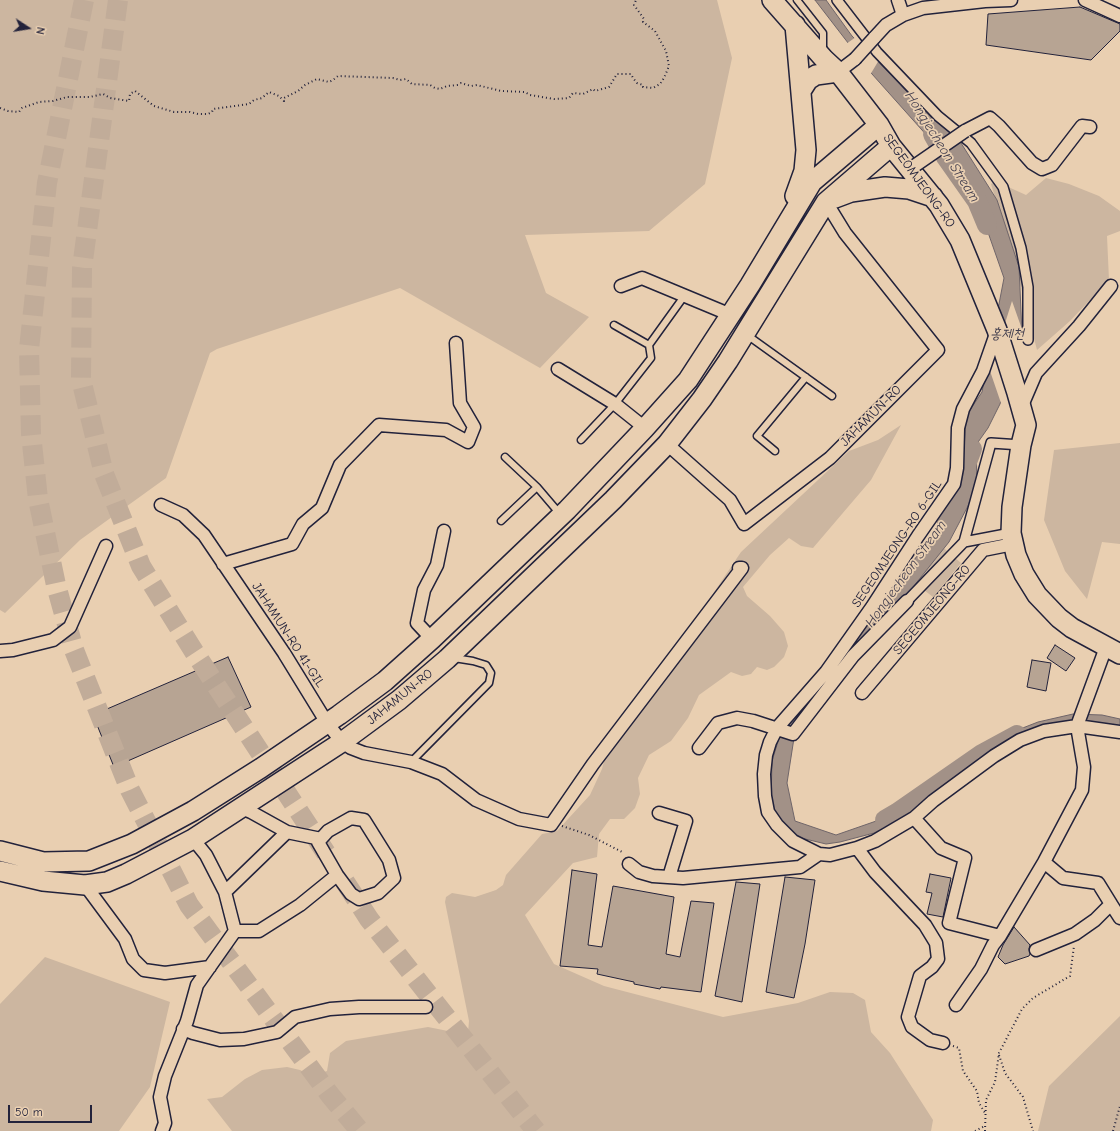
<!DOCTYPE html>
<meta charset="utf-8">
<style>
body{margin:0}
#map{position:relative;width:1120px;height:1131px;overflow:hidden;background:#e9cfb1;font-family:"Comic Neue",sans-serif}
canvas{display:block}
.north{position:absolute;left:8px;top:8px;width:40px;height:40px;-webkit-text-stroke:3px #e9cfb1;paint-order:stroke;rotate:102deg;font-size:11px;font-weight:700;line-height:16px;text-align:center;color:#22223b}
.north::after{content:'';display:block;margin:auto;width:14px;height:18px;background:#22223b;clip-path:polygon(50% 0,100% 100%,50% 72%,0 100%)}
.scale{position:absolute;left:8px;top:1105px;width:84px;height:18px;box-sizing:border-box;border:2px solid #22223b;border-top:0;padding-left:5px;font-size:12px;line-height:14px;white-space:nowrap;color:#22223b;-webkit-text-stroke:3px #e9cfb1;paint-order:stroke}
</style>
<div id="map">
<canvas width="1120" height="1131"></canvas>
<div class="north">N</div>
<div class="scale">50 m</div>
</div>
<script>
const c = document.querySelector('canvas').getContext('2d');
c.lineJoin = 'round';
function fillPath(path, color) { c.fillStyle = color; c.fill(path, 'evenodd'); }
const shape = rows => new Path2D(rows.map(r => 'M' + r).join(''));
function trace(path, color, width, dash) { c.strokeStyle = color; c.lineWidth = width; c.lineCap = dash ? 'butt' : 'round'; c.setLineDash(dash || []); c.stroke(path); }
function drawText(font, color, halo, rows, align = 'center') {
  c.font = font + ' "Comic Neue","Poor Story",sans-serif'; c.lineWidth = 3.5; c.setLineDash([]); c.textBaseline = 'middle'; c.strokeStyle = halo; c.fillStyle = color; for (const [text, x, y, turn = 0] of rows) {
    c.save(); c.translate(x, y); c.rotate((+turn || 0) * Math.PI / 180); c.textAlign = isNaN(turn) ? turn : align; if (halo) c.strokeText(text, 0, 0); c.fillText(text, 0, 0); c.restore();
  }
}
fillPath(shape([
 [0,0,717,0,732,58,705,184,649,231,525,235,546,293,589,317,540,368,400,288,217,349,210,353,166,478,80,540,5,613,0,610],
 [1046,178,1069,184,1099,196,1120,211,1120,231,1107,236,1109,280,1070,321,1037,350,1015,264,991,184,995,181,1026,195],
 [901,425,871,480,813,548,801,546,789,538,770,555,743,587,747,596,770,616,784,632,788,646,784,657,774,667,767,670,757,667,751,674,742,676,731,672,699,695,688,718,671,741,649,755,638,778,640,794,635,808,624,819,610,819,599,834,597,857,573,863,525,915,554,964,604,986,723,1017,798,1003,830,992,853,993,865,1000,871,1032,890,1053,933,1120,931,1131,232,1131,207,1099,222,1097,245,1079,262,1070,287,1067,300,1070,312,1076,327,1071,330,1053,346,1041,428,1027,453,1032,468,1032,469,1021,445,902,446,897,452,893,475,897,496,890,503,885,506,875,542,834,557,831,590,795,602,769,606,753,741,552,849,451,878,440],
 [1120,443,1120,544,1102,542,1087,599,1065,571,1044,520,1054,450],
 [939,544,961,563,933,597,911,580],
 [45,957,170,1002,150,1087,119,1131,0,1131,0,1004],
 [1120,1016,1120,1131,1038,1131,1049,1086]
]), '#ccb6a0');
const water = shape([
 [815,0,826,0,852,36,961,143,997,200,1019,267,1022,333,1000,404,988,428,976,445,977,482,968,506,949,542,909,592,898,620,858,659,794,738,787,783,795,821,836,835,882,819,919,800,970,766,1015,731,1038,722,1073,714,1102,715,1120,719,1120,729,1052,731,1017,744,917,812,874,833,840,842,826,844,797,837,777,820,771,801,772,761,781,732,808,697,866,632,883,619,891,590,937,530,962,485,966,416,982,392,1004,278,977,201,946,157,872,74,815,0]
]);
fillPath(water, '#a29187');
trace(water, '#6f6569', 1);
fillPath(shape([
 [856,37,879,60,870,75,846,44],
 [1012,301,1024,335,1002,406,990,371]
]), '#e9cfb1');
trace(shape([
 [933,134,946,157,977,201,987,225],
 [946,519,952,511,967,462,972,449],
 [825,681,904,578],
 [885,820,897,813,982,754,1017,735]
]), '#a29187', 20);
const building = shape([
 [1080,7,1120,24,1120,31,1091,60,986,45,988,14,1080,7],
 [1055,645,1075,658,1066,671,1047,658,1055,645],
 [228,657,251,707,114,767,93,715,228,657],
 [1032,660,1051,663,1046,691,1027,687,1032,660],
 [572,870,597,874,588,945,602,947,613,886,674,897,666,954,680,957,691,901,714,903,701,992,661,987,660,989,634,984,634,982,597,974,598,969,560,966,572,870],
 [930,874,951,878,943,917,927,914,932,893,926,892,930,874],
 [785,877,815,880,805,944,794,998,766,992,785,877],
 [736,882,760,884,742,1002,715,996,736,882],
 [1014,927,1030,945,1029,949,1030,954,1029,956,1005,964,998,957,1003,945,1014,927]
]);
fillPath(building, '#b7a493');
trace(building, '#22223b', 1);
trace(shape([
 [84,0,47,183,29,349,31,434,38,499,56,585,74,650,130,790,189,905,330,1095,360,1131],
 [118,0,82,268,81,379,104,474,141,566,193,650,326,853],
 [345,882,369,919,536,1131]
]), '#c1ac99', 20, [20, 10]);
const service = shape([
 [797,0,823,33,823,52],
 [614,325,649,345],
 [747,335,832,396],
 [581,440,615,404,651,358,649,345,685,295],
 [775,451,757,436,806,377],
 [505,457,537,487,560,514],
 [501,521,537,487],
 [411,762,489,683,491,673,486,665,473,661,454,658]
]);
const pedestrian = shape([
 [837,0,877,52,938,116,971,143,1003,187,1021,248,1028,287,1028,340],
 [1011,533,964,542,991,443,1021,445],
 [907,601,964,542]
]);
const minor = shape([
 [898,0,903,15],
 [1085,0,1120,16],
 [874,38,886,25,903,15,923,8,985,1,1011,0],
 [838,72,855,59],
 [965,131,990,118,999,126,1032,163,1042,169,1052,165,1082,126,1090,127],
 [621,286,642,278,731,315],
 [997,331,983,371,963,409,958,428,957,468,954,484,918,536,872,607,826,672,777,728,770,742,766,755,764,774,765,796,768,812,777,825,793,841,819,854,830,855,857,848,875,841,897,828,914,818,933,801,994,756,1020,740,1044,731,1077,726,1120,732],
 [558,369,615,404,645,428],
 [1021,408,1036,373,1079,326,1111,286],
 [667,444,730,500,744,524,830,458,938,350,845,233,826,202],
 [161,505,183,515,204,535,284,653,327,723,342,742,351,748,364,753,411,762,442,774,476,800,519,819,551,825,593,764,742,568,739,568],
 [223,564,292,544,303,524,322,508,340,465,379,425,446,430,468,442,474,427,460,403,456,343],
 [432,639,417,623,424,590,437,565,444,531],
 [0,651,13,650,53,640,70,627,106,546],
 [862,693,983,550,1013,544],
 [699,748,718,723,737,718,753,721,793,734,853,656,907,601],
 [241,808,251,812,287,832],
 [659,813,686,821,669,877],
 [351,818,364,820,389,860,394,878,378,893,359,899,351,894,337,875,318,842,328,831,351,818],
 [914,818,941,848,965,858,949,923,1000,936,993,945,981,969,956,1005],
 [193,839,206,855,225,892],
 [857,848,875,872,925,925,936,943,938,959,932,967,920,976,908,1017,912,1027,930,1040,943,1043],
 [629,864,639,872,653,876,683,878,800,867,819,854],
 [85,885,125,939,133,959,144,970,165,973,210,967],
 [1111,904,1120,918],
 [235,931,225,892,287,832,321,839],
 [1000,936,1044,862,1082,790,1084,767,1077,726,1106,647],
 [1036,950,1075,934,1095,920,1111,904,1098,883,1063,878,1044,862],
 [183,1029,193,1033,220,1040,244,1039,277,1032,295,1017,330,1009,359,1007,426,1007],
 [162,1131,165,1123,160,1097,165,1076,187,1021,197,985,235,931,259,931,300,905,337,875]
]);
const primary = shape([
 [772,0,824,59,838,72,879,125,891,146,939,205,960,240,997,330,1017,393,1026,425,1021,445,1012,507,1011,533,1016,555,1024,574,1037,595,1059,618,1072,628,1120,654],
 [801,91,808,80,816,75,838,72],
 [795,196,804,171,806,150,795,25],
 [835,198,851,192,885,187,909,189,933,197],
 [0,851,43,862,89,861,132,844,193,811,261,768,339,715,385,681,432,639,567,510,645,428,688,380,750,285,812,182,879,125],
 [0,871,43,881,85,885,107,882,126,874,193,839,342,742,399,700,447,659,613,500,667,444,702,399,728,361,826,202,891,146]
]);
trace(service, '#22223b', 9);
trace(pedestrian, '#22223b', 12);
trace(minor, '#22223b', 15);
trace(primary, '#22223b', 22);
trace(shape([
 [0,108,8,111,19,112,22,108,39,102,53,101,67,97,90,97,103,94,110,98,129,101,130,94,135,91,154,106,174,112,190,112,198,114,208,114,212,112,213,109,249,104,254,100,262,98,269,92,279,96,284,101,284,98,298,91,305,85,317,79,329,82,333,80,338,76,393,78,400,80,406,79,412,84,430,85,435,88,440,89,447,86,458,85,461,83,471,86,477,85,501,91,525,92,530,95,554,99,569,98,573,93,583,94,593,89,595,91,609,87,617,74,631,74,633,78,637,83,643,85,643,87,653,88,660,84,664,78,669,66,666,51,655,31,643,22,644,19,634,5,636,0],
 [562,826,589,835,624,853],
 [953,1046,959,1048,963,1071,977,1091,979,1103,985,1113],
 [999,1055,1005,1073,1023,1097,1033,1131],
 [975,1131,985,1126],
 [985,1131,986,1100,995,1082,999,1053,1022,1009,1033,998,1070,976,1074,946],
 [1113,1131,1120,1106]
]), '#22223b', 2, [1, 3]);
trace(service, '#e9cfb1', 6);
trace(pedestrian, '#e9cfb1', 9);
trace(minor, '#e9cfb1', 12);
trace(primary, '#e9cfb1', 19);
const minorBridge = shape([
 [855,59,874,38],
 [910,169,965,131]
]);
trace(minorBridge, '#22223b', 15, []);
trace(minorBridge, '#e9cfb1', 12);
drawText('13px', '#22223b', '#e9cfb1', [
 ["SEGEOMJEONG-RO",919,181,54],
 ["JAHAMUN-RO",871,416,-45],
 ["SEGEOMJEONG-RO 6-GIL",897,544,-56],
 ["SEGEOMJEONG-RO",932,610,-50],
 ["JAHAMUN-RO 41-GIL",288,635,57],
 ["JAHAMUN-RO",400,697,-39]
]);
drawText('italic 14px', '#423e4e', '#e9cfb1', [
 ["Hongjecheon Stream",942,147,58],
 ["홍제천",1007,334],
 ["Hongjecheon Stream",906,574,-54]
]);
</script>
